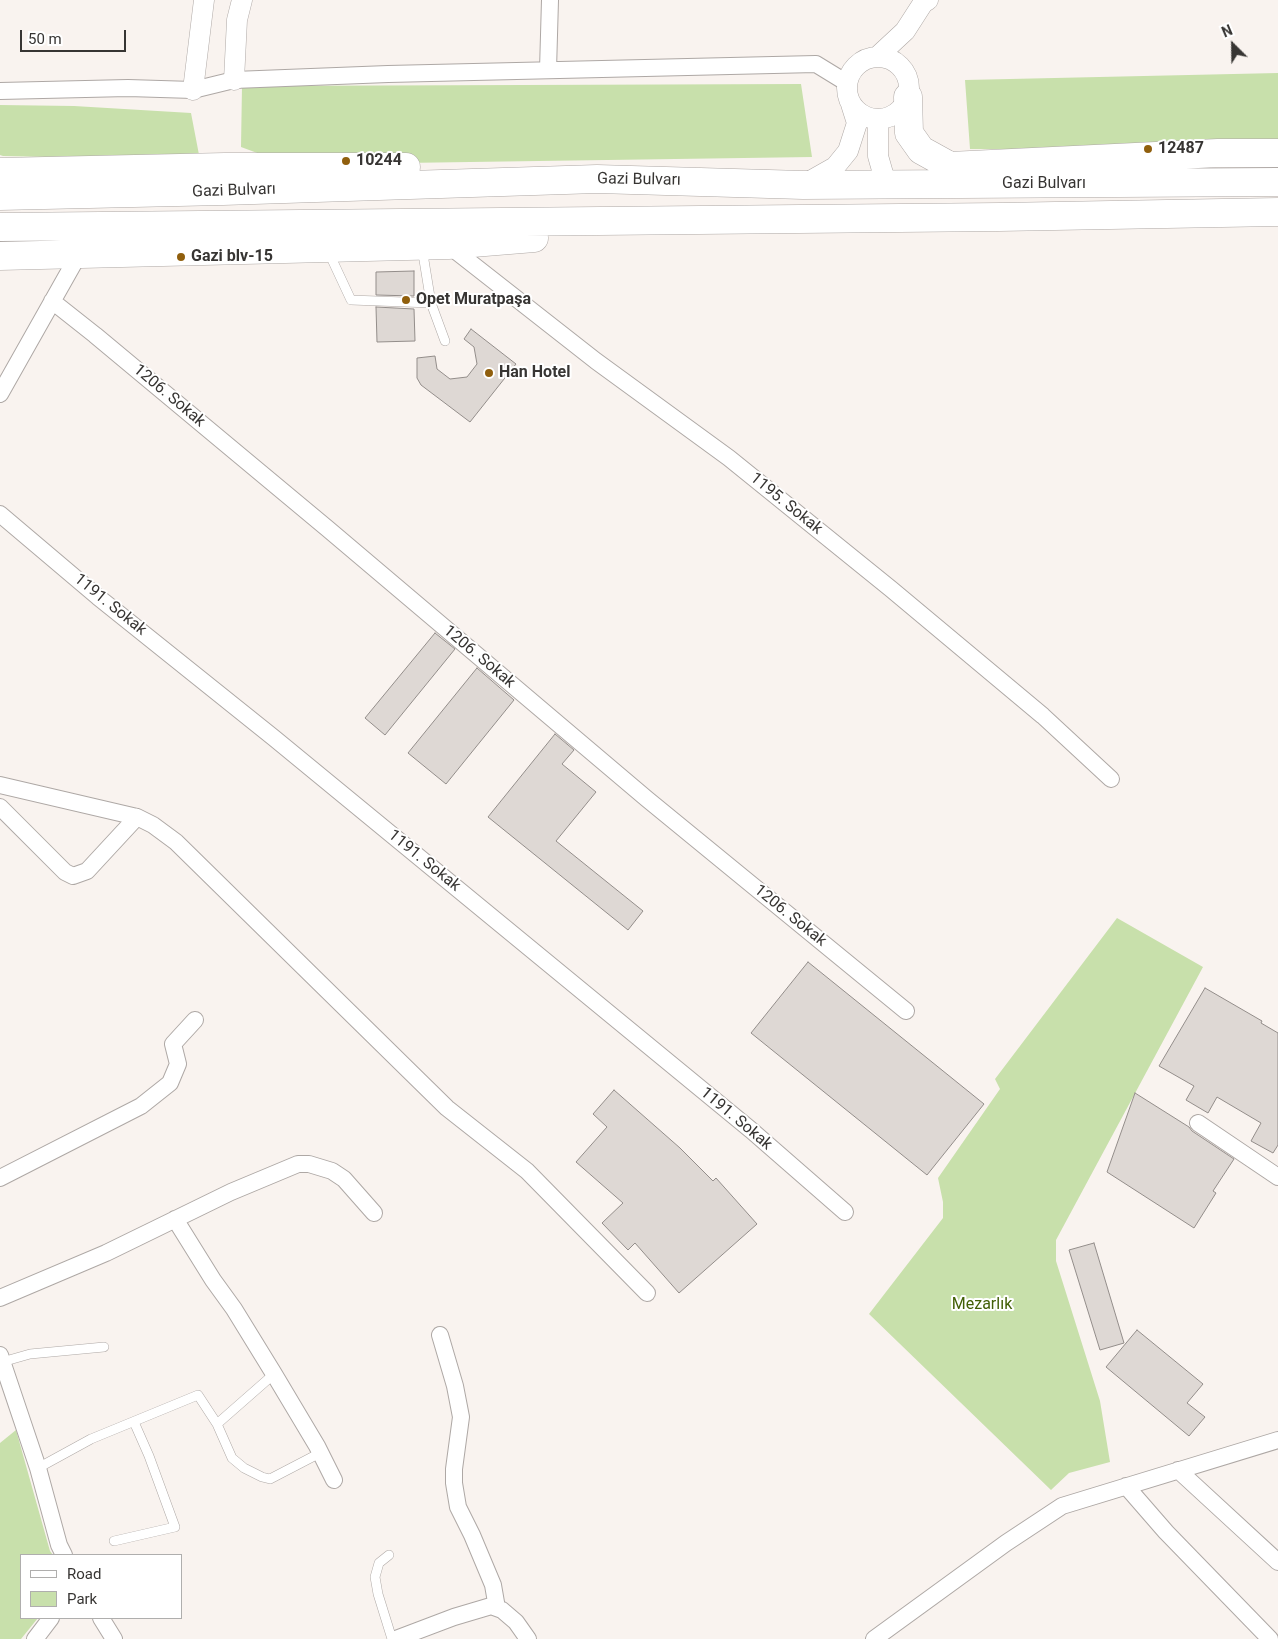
<!DOCTYPE html>
<meta charset="utf-8">
<style>
body{margin:0}
#map{position:relative;width:1278px;height:1639px;overflow:hidden;background:#f9f3ef;font-family:Roboto,sans-serif}
canvas{display:block}
.legend{position:absolute;left:20px;top:1554px;width:162px;height:65px;box-sizing:border-box;background:#fff;border:1px solid #afaead;margin:0;padding:6px 9px;list-style:none;font-size:15px;color:#373533}
.legend li{display:flex;align-items:center;gap:10px;height:25px}
.legend b{width:25px;border:1px solid #afaead}
.north{position:absolute;left:1208px;top:20px;width:50px;height:50px;-webkit-text-stroke:4px #fff;paint-order:stroke;rotate:337deg;font-size:14px;font-weight:700;line-height:20px;text-align:center;color:#373533}
.north::after{content:'';display:block;margin:auto;width:18px;height:22px;background:#373533;clip-path:polygon(50% 0,100% 100%,50% 72%,0 100%)}
.scale{position:absolute;left:20px;top:30px;width:106px;height:22px;box-sizing:border-box;border:2px solid #373533;border-top:0;padding-left:6px;font-size:15px;line-height:18px;white-space:nowrap;color:#373533;-webkit-text-stroke:4px #fff;paint-order:stroke}
</style>
<div id="map">
<canvas width="1278" height="1639"></canvas>
<ul class="legend">
<li><b style="height:6px;background:#fff"></b>Road</li>
<li><b style="height:14px;background:#c8e0ab"></b>Park</li>
</ul>
<div class="north">N</div>
<div class="scale">50 m</div>
</div>
<script>
const c = document.querySelector('canvas').getContext('2d');
c.lineJoin = 'round';
function fillPath(path, color) { c.fillStyle = color; c.fill(path, 'evenodd'); }
const shape = rows => new Path2D(rows.map(r => 'M' + r).join(''));
function trace(path, color, width, dash) { c.strokeStyle = color; c.lineWidth = width; c.lineCap = dash ? 'butt' : 'round'; c.setLineDash(dash || []); c.stroke(path); }
function drawText(font, color, halo, rows, align = 'center') {
  c.font = font + ' Roboto,sans-serif'; c.lineWidth = 4; c.setLineDash([]); c.textBaseline = 'middle'; c.strokeStyle = halo; c.fillStyle = color; for (const [text, x, y, turn = 0] of rows) {
    c.save(); c.translate(x, y); c.rotate((+turn || 0) * Math.PI / 180); c.textAlign = isNaN(turn) ? turn : align; if (halo) c.strokeText(text, 0, 0); c.fillText(text, 0, 0); c.restore();
  }
}
fillPath(shape([
 [1278,73,1278,151,970,149,965,80],
 [801,84,812,157,402,163,279,161,241,147,242,86],
 [0,105,74,106,191,113,200,160,3,156,0,155],
 [1117,918,1203,967,1056,1240,1056,1261,1100,1401,1110,1462,1069,1473,1051,1490,869,1314,943,1218,943,1202,938,1178,1000,1089,995,1079],
 [16,1430,50,1551,53,1555,21,1555,21,1618,38,1618,21,1639,0,1639,0,1443]
]), '#c8e0ab');
const building = shape([
 [414,271,414,296,376,295,376,272,414,271],
 [376,307,414,309,415,341,377,342,376,307],
 [471,329,516,364,470,422,421,385,417,378,417,358,435,356,437,369,450,379,467,377,477,364,474,347,464,339,471,329],
 [435,633,455,649,385,735,365,718,435,633],
 [477,668,514,700,446,784,408,753,477,668],
 [555,734,574,750,562,764,596,792,556,841,643,911,628,930,488,817,555,734],
 [808,962,984,1104,927,1175,751,1033,808,962],
 [1205,988,1262,1021,1261,1023,1278,1033,1278,1145,1273,1153,1251,1141,1261,1123,1217,1097,1208,1113,1186,1100,1194,1086,1159,1066,1205,988],
 [614,1090,680,1148,713,1181,716,1178,757,1224,679,1293,635,1243,628,1250,602,1223,623,1203,576,1162,607,1127,593,1114,614,1090],
 [1135,1093,1189,1127,1192,1131,1234,1159,1213,1191,1216,1193,1194,1228,1107,1172,1135,1093],
 [1094,1243,1124,1343,1100,1350,1069,1250,1094,1243],
 [1137,1330,1203,1384,1187,1403,1205,1417,1189,1436,1106,1367,1137,1330]
]);
fillPath(building, '#ded8d4');
trace(building, '#938d8a', 1);
const service = shape([
 [422,248,431,303,445,341],
 [329,253,351,300,431,303],
 [2,1362,30,1354,104,1347],
 [217,1424,232,1458,244,1468,262,1477,270,1479,320,1453],
 [38,1468,91,1439,198,1395,217,1424,274,1374],
 [114,1541,175,1527,149,1456,134,1422],
 [389,1555,379,1563,375,1577,378,1594,392,1639]
]);
const minor = shape([
 [548,70,550,0],
 [0,91,128,88,193,90,234,80,388,74,816,64,847,83],
 [448,245,596,361,729,458,891,589,1043,716,1111,779],
 [52,301,95,335,328,529,647,799,906,1011],
 [0,394,79,254],
 [0,514,98,597,274,738,751,1130,845,1212],
 [0,785,137,817],
 [0,807,65,872,73,876,87,871,137,817,153,825,176,842,447,1108,527,1171,647,1293],
 [1198,1123,1278,1177],
 [0,1178,141,1106,170,1083,178,1064,173,1044,195,1020],
 [175,1219,213,1280,234,1309,274,1374,317,1446,334,1480],
 [0,1298,106,1253,231,1192,298,1164,309,1164,332,1171,344,1179,374,1213],
 [440,1335,455,1386,461,1417,454,1469,454,1483,458,1507,472,1535,493,1585,497,1608],
 [0,1355,38,1468,59,1545,64,1555],
 [1178,1470,1278,1562],
 [1126,1486,1166,1532,1270,1639],
 [101,1618,114,1639],
 [35,1639,51,1618],
 [396,1639,454,1617,491,1606,502,1610,516,1622,528,1639],
 [874,1639,1006,1543,1062,1506,1278,1440]
]);
const tertiary = shape([
 [877,57,905,31,923,3,928,0],
 '847 88a31 31 0 1 1 62 0a31 31 0 1 1-62 0Z',
 [234,80,237,20,242,0],
 [193,90,204,0],
 [878,119,878,156,886,184],
 [805,184,835,167,848,151,857,123,851,104]
]);
const trunk = shape([
 [908,97,909,133,921,150,950,166,1218,153,1278,153],
 [0,172,225,167,406,167],
 [0,196,223,191,597,179,803,185,1278,182],
 [0,227,999,217,1278,212],
 [0,256,448,245,534,238]
]);
trace(service, '#aea8a5', 10);
trace(minor, '#aea8a5', 18);
trace(tertiary, '#aea8a5', 21);
trace(trunk, '#aea8a5', 29);
trace(service, '#fff', 9);
trace(minor, '#fff', 16);
trace(tertiary, '#fff', 20);
trace(trunk, '#fff', 28);
for (const [x, y, r, color] of [
 [1148,149,5,"#905f0d"],
 [346,161,5,"#905f0d"],
 [181,257,5,"#905f0d"],
 [406,300,5,"#905f0d"],
 [489,373,5,"#905f0d"]
]) { const dot = new Path2D(); dot.arc(x, y, r, 0, 2 * Math.PI); c.fillStyle = color; c.fill(dot); trace(dot, '#fff', 2); }
drawText('bold 16px', '#373533', '#fff', [
 ["12487",1158,149],
 ["10244",356,161],
 ["Gazi blv-15",191,257],
 ["Opet Muratpaşa",416,300],
 ["Han Hotel",499,373]
], 'left');
drawText('16px', '#373533', '#fff', [
 ["Gazi Bulvarı",639,180,1],
 ["Gazi Bulvarı",1044,184],
 ["Gazi Bulvarı",234,191,-2],
 ["1206. Sokak",169,396,40],
 ["1195. Sokak",786,504,39],
 ["1191. Sokak",110,605,39],
 ["1206. Sokak",479,657,40],
 ["1191. Sokak",424,861,39],
 ["1206. Sokak",790,916,39],
 ["1191. Sokak",736,1119,40]
]);
drawText('16px', '#425f07', '#fff', [
 ["Mezarlık",982,1305]
]);
</script>
